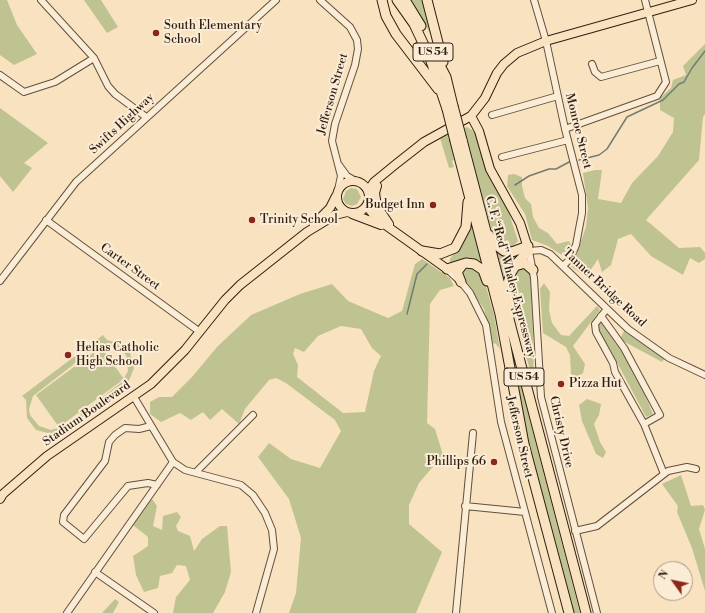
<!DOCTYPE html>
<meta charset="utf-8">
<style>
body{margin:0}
#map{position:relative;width:705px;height:613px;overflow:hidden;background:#f9e2bf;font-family:"Libre Bodoni",serif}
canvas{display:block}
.north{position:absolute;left:653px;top:561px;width:40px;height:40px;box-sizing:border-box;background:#fbecd5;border:1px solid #a99a87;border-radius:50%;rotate:303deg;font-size:11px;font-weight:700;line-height:16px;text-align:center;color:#2f1e13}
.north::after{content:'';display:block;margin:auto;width:14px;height:18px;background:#8f2418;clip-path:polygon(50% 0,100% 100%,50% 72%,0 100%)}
</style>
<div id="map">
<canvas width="705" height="613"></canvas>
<div class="north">N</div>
</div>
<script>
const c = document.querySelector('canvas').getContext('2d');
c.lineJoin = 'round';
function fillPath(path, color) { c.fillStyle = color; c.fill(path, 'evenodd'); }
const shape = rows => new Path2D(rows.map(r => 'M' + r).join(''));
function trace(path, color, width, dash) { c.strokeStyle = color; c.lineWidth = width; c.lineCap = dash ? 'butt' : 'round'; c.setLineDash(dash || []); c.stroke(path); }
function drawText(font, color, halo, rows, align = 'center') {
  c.font = font + ' "Libre Bodoni",serif'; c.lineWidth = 4; c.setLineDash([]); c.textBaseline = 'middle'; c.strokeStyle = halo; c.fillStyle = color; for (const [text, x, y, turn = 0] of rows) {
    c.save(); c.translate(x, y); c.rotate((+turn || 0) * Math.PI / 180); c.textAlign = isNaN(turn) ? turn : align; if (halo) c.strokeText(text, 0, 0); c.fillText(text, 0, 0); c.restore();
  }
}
fillPath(shape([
 [0,0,7,0,17,25,37,54,14,65,0,55],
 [84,0,101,0,118,27,107,33],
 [410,0,425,0,436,44,417,10],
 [705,44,705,114,703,117,699,160,646,220,679,248,700,247,705,253,705,259,699,263,690,258,683,275,651,256,631,234,618,239,611,265,602,272,598,259,586,277,572,267,586,227,588,208,583,173,595,170,602,170,598,199,621,203,632,183,658,156,673,132,674,118,660,110,660,98,671,88,673,80,686,75,683,66],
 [0,108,48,143,24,163,32,168,13,192,0,176],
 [467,127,475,132,485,169,505,201,518,241,512,247,507,248,498,242,493,234,466,141,464,128],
 [449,134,454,160,452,161,454,167,449,168,440,138],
 [514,174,522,177,522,186,525,198,531,204,533,217,539,228,548,233,557,244,569,241,571,245,567,254,563,256,548,246,532,240,525,214,507,186,508,175],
 [351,188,357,189,361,197,357,204,352,206,346,204,343,199,346,191],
 [472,223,483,264,450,265,450,259,460,245],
 [494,247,522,253,505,284,499,266],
 [422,259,450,278,454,286,440,290,430,304,427,423,435,429,443,455,419,483,409,505,409,524,442,552,416,613,289,613,296,593,301,538,289,499,258,457,269,443,291,459,320,468,341,431,335,420,286,383,276,378,269,380,245,409,239,424,222,409,210,420,203,412,191,420,180,413,161,422,150,414,150,402,159,397,172,397,192,377,217,347,251,315,300,294,332,284,348,301,388,318,402,311,415,264],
 [341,326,361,329,372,348,381,356,374,371,365,412,343,413,297,377,298,365,293,354,295,348,304,352,318,336],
 [468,266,477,269,483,276,494,315,500,349,495,343,493,344,484,309,467,283,462,278,461,271],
 [519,266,530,270,532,285,534,385,515,315,512,300,512,274],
 [544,283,550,292,549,310,552,323,561,335,569,336,597,306,600,310,573,346,585,364,583,373,577,377,571,374,570,355,566,347,543,333,540,289],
 [601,321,632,365,653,414,646,417,611,351,597,328,597,323],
 [624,331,643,344,665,358,662,362,623,341,621,337],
 [103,335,107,340,122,344,130,353,134,368,128,383,67,429,52,434,36,430,27,418,26,400,22,396],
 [106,345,119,348,126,355,128,371,122,382,65,426,51,430,39,426,30,415,29,409,33,396,96,347],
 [101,347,124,379,59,427,36,395],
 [520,375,530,421,580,613,571,613,525,438,514,376],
 [587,399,601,404,599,415,594,424,600,442,606,452,603,458,596,454,582,421,579,405],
 [681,475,691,506,703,505,705,510,699,529,705,549,705,591,692,548,677,512,678,506,662,484],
 [152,499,157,506,153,526,162,530,163,516,177,512,181,517,176,526,178,531,190,536,194,551,202,539,220,526,227,526,231,572,225,592,213,613,173,613,176,597,190,580,186,566,177,565,172,573,160,576,158,588,144,592,136,575,133,556,148,546,148,537,133,525],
 [115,599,119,602,113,613,102,613]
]), '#bfc391');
trace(shape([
 [579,160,599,155,607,149,627,117,663,100,679,84,684,82,692,68,705,51],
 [515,185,529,176,549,169,556,169,571,161],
 [407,314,417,274,427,264]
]), '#727d74', 1.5);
const minor = shape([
 [41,0,94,58,108,86,115,94,146,117],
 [320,0,350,27,357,40,358,49,355,65,335,124,332,141,341,176,338,190],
 [534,0,546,41,565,129,582,195,582,213,576,245,570,259,563,266],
 [592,64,595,72,601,77,660,61],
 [0,75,24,92,55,82,94,58],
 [492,115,558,96],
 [565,129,657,96,666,82,645,0],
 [502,157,568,140],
 [339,165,347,176,356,181],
 [46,220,200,332],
 [447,269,461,282,470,293,486,325,501,422,552,613],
 [0,281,76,182,276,0],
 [606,310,595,324,596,332,613,363,615,372,644,424,664,474],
 [601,316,624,348,660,415,644,424],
 [151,426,139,429,125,428,115,435,109,442,105,461,64,515,63,522,84,539,128,486,148,483,157,485],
 [173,462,185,470,241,485,253,495,265,513,272,530,274,549,256,613],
 [196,472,253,415],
 [465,506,525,512],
 [575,531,597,526,668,471,687,467,696,469],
 [95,572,154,613],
 [67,613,173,462,134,397],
 [456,613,473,433],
 [597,613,541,397,534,278,529,251,541,250,550,254,628,329,669,358,705,375]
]);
const major = shape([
 [471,116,479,131,490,169,520,223,529,251],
 '337 197a16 16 0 1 1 32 0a16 16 0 1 1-32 0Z',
 [377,186,375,193,377,206,389,224],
 [369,196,370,188,374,182,396,164,424,142,471,116,485,98,497,73,504,64,517,53,546,41,692,0],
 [369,202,369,209,377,219,447,269],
 [352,214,381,225],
 [314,224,330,208,336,196],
 [0,499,3,494,47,456,151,384,185,350,225,300,240,285,307,232,335,215,347,212]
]);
const highway = shape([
 [382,0,386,16,396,34,438,89],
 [397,0,414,24,430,58,447,109],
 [405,0,421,26],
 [427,0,443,62],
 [433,52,446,77,453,106],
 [462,140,586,613],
 [455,141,500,314,524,444,569,613],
 [489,235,496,245,504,251,512,252,528,246],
 [422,251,440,254,455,248,466,227,468,202],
 [515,266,525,263,533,270],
 [447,269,466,263,474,264,483,270,487,281],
 [461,282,457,272,463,264],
 [510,305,508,283,511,273,517,263,529,251]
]);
trace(minor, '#624f3e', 8);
trace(major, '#2f1e13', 10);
trace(highway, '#2f1e13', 11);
trace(minor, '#fbecd5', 6);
trace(major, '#f9e2bf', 8);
trace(highway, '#f9e2bf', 9);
const highwayBridge = shape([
 [453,106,462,140],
 [447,109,455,141]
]);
trace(highwayBridge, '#2f1e13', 11, []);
trace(highwayBridge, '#f9e2bf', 9);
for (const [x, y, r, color] of [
 [156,33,4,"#8f2418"],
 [433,205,4,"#8f2418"],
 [252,220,4,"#8f2418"],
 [68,355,4,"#8f2418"],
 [561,384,4,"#8f2418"],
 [494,462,4,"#8f2418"]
]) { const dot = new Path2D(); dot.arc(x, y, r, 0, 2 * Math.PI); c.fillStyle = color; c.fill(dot); trace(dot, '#fbecd5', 1.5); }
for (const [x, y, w] of [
 [433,52,40],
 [524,377,40]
]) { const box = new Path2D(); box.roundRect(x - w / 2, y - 9, w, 18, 3); c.fillStyle = '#fbecd5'; c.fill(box); trace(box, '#2f1e13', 1); }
drawText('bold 11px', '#2f1e13', null, [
 ["US 54",433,52],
 ["US 54",524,377]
]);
drawText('12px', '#2f1e13', '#fbecd5', [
 ["South Elementary",164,26],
 ["School",164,40],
 ["Budget Inn",425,205,"right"],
 ["Trinity School",260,220],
 ["Helias Catholic",76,348],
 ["High School",76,362],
 ["Pizza Hut",569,384],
 ["Phillips 66",486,462,"right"]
], 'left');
drawText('12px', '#2f1e13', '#fbecd5', [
 ["Jefferson Street",333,94,-74],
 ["Swifts Highway",122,124,-43],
 ["Monroe Street",578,131,76],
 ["Carter Street",130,267,36],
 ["C. F. “Red” Whaley Expressway",510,277,75],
 ["Tanner Bridge Road",604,288,43],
 ["Stadium Boulevard",87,414,-35],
 ["Christy Drive",561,432,77],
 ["Jefferson Street",519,437,77]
]);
</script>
